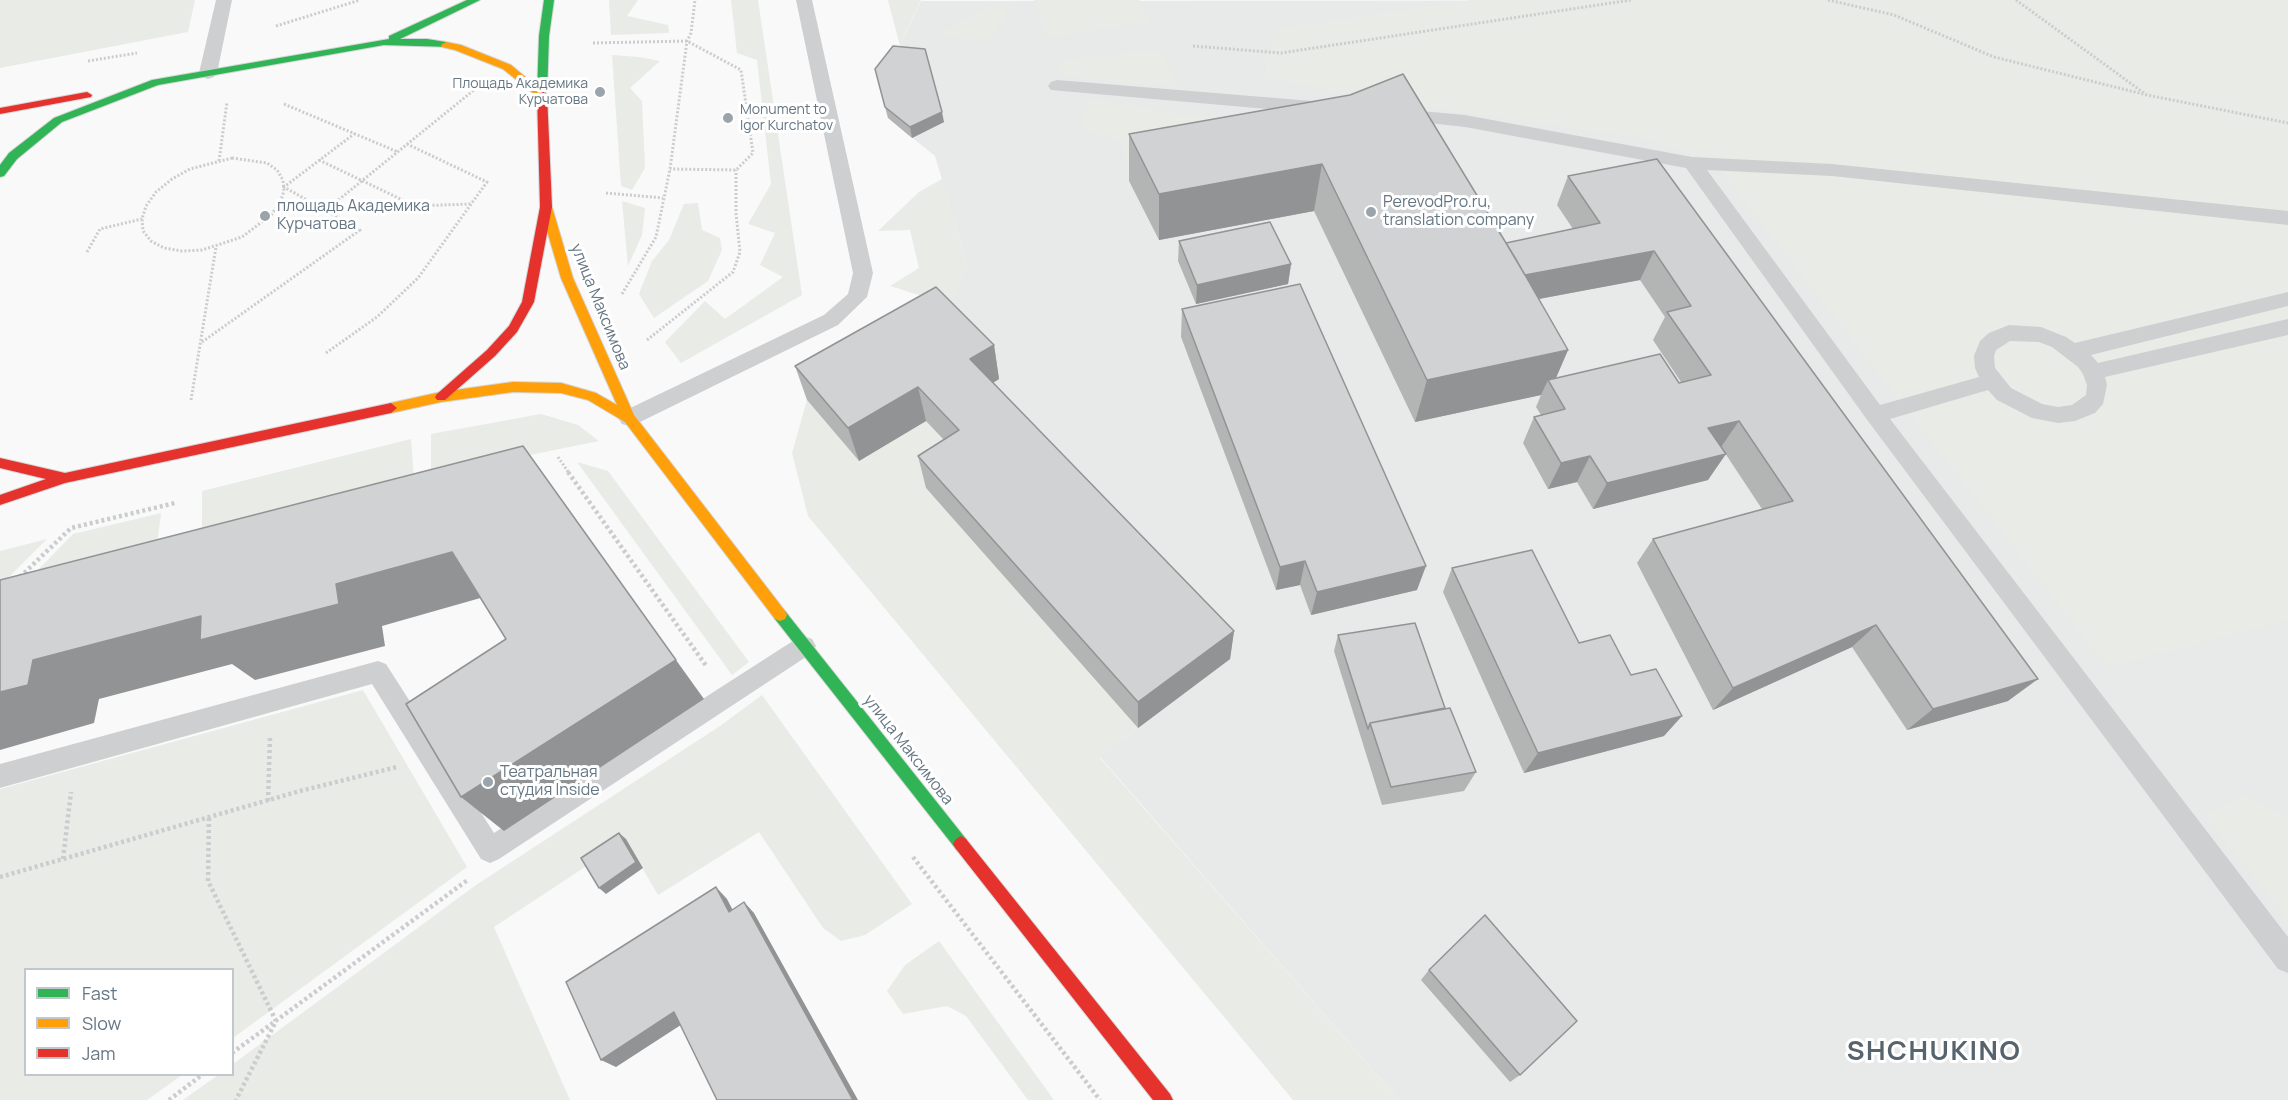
<!DOCTYPE html>
<meta charset="utf-8">
<style>
body{margin:0}
#map{position:relative;width:2288px;height:1100px;overflow:hidden;background:#f9f9f9;font-family:Manrope,sans-serif}
canvas{display:block}
.legend{position:absolute;left:24px;top:968px;width:210px;height:108px;box-sizing:border-box;background:#fff;border:2px solid #c1c8cd;margin:0;padding:8px 10px;list-style:none;font-size:18px;color:#657683}
.legend li{display:flex;align-items:center;gap:12px;height:30px}
.legend b{width:30px;border:2px solid #c1c8cd}
</style>
<div id="map">
<canvas width="2288" height="1100"></canvas>
<ul class="legend">
<li><b style="height:8px;background:#30b455"></b>Fast</li>
<li><b style="height:8px;background:#ff9f0a"></b>Slow</li>
<li><b style="height:8px;background:#e5322d"></b>Jam</li>
</ul>
</div>
<script>
const c = document.querySelector('canvas').getContext('2d');
c.lineJoin = 'round';
function fillPath(path, color) { c.fillStyle = color; c.fill(path, 'evenodd'); }
const shape = rows => new Path2D(rows.map(r => 'M' + r).join(''));
function trace(path, color, width, dash) { c.strokeStyle = color; c.lineWidth = width; c.lineCap = dash ? 'butt' : 'round'; c.setLineDash(dash || []); c.stroke(path); }
function drawText(font, color, halo, rows, align = 'center') {
  c.font = font + ' Manrope,sans-serif'; c.lineWidth = 6; c.setLineDash([]); c.textBaseline = 'middle'; c.strokeStyle = halo; c.fillStyle = color; for (const [text, x, y, turn = 0] of rows) {
    c.save(); c.translate(x, y); c.rotate((+turn || 0) * Math.PI / 180); c.textAlign = isNaN(turn) ? turn : align; if (halo) c.strokeText(text, 0, 0); c.fillText(text, 0, 0); c.restore();
  }
}
fillPath(shape([
 [2288,0,2288,1100,1399,1100,1100,757,1138,728,926,488,926,421,859,461,967,265,935,156,888,118,877,80,895,57,921,1]
]), '#e8e9e9');
fillPath(shape([
 [0,0,195,0,188,32,0,68],
 [609,0,638,0,627,16,668,25,669,33,611,35],
 [731,0,758,0,802,295,681,363,665,342,705,301,725,319,783,277,760,265,775,233,748,224,771,184,757,60,737,53],
 [888,0,921,0,900,46],
 [1034,0,1140,0,1149,22,1047,38],
 [1471,0,2288,0,2288,621,2107,667,1712,160,1642,138,1360,98,1266,77,1265,55,1283,28],
 [1001,1,1006,16,990,42,937,35],
 [1162,50,1179,88,1067,77,1056,68,1073,58],
 [612,55,639,57,660,61,630,88,642,101,645,168,632,190,621,186],
 [1088,98,1343,142,1129,181,1124,142,1082,130],
 [942,179,967,265,951,305,890,286,919,268,910,230,878,231,919,192],
 [622,201,645,208,642,235,628,266],
 [698,203,702,230,720,238,722,250,708,281,654,318,639,294,652,261,669,240,684,204],
 [807,400,859,461,926,421,966,463,926,488,1138,728,1100,758,1399,1100,1293,1100,808,516,792,453],
 [541,414,578,425,599,441,431,475,431,434],
 [411,439,414,480,202,532,202,491],
 [577,462,608,471,749,662,732,675],
 [161,513,157,545,33,575,73,534],
 [47,539,4,582,0,583,0,551],
 [363,690,467,867,233,1038,232,970,26,970,26,1074,182,1075,147,1100,0,1100,0,789],
 [762,695,912,904,865,935,841,941,823,928,759,832,658,895,626,840,494,927,570,1100,183,1100,218,1075,232,1074,233,1064,476,885,720,726],
 [2244,794,2288,820,2288,921,2204,814],
 [939,941,1054,1100,1028,1100,966,1016,947,1006,903,1014,887,991,905,965]
]), '#e8ebe6');
const fast = shape([
 [467,0,480,0,400,39,427,39,446,42,451,45,450,47,384,45,158,85,62,122,17,159,4,176,0,177,0,165,9,153,54,118,152,80,389,39,389,36,467,0],
 [544,0,554,0,549,36,547,94,542,97,537,94,539,36,544,0],
 [780,609,785,611,966,839,969,844,966,849,961,852,956,849,775,619,773,615,775,611,780,609]
]);
const slow = shape([
 [446,42,461,45,511,65,547,95,546,97,538,97,503,69,455,50,442,47,441,45,446,42],
 [546,203,552,207,573,278,634,415,785,611,787,615,785,619,780,621,775,619,625,422,588,400,561,393,513,392,441,402,391,413,387,411,385,408,391,403,441,392,513,382,561,383,596,393,617,405,561,278,540,207,546,203]
]);
const jam = shape([
 [542,91,547,94,552,207,534,302,517,332,495,356,445,400,437,400,435,397,437,394,487,350,509,326,522,302,540,207,537,94,542,91],
 [87,92,92,95,91,97,0,114,0,108,87,92],
 [391,403,397,408,391,413,65,483,0,505,0,495,46,479,0,468,0,458,65,473,391,403],
 [961,836,966,839,1170,1094,1173,1100,1153,1100,956,849,953,844,956,839,961,836]
]);
trace(fast, '#d5d6d7', 2);
trace(slow, '#d5d6d7', 2);
trace(jam, '#d5d6d7', 2);
trace(shape([
 [1828,0,1894,15,1994,57,2147,95,2288,123],
 [2016,0,2144,93],
 [276,26,360,0],
 [593,43,687,41,741,70,753,153,736,170,670,169],
 [1193,46,1281,53,1631,0],
 [88,61,137,53],
 [284,104,398,152],
 [232,158,267,163,277,170,283,180,284,191,280,203,271,215,242,237,202,250,182,251,164,248,151,241,143,231,142,219,146,206,156,192,172,179,190,169,232,158],
 [319,160,415,206,471,204],
 [219,161,227,102],
 [606,193,663,198],
 [326,210,474,90],
 [87,252,100,229,142,219],
 [622,294,656,237,670,169,687,41,691,33,695,0],
 [647,340,733,272,740,252,736,213,736,170],
 [202,342,360,230,284,187,354,134],
 [326,353,377,317,418,278,487,182,407,144],
 [191,400,216,247],
 [558,457,569,473]
]), '#cbcccd', 3, [2, 2]);
trace(shape([
 [568,472,707,667],
 [20,577,71,528,175,503],
 [268,801,270,738],
 [209,818,208,881,276,1021,236,1100],
 [913,857,1100,1100],
 [63,859,71,792],
 [0,877,300,791,397,767],
 [232,1053,469,879],
 [169,1100,203,1074]
]), '#cbcccd', 4.5, [3, 3]);
fillPath(shape([
 [216,0,232,0,217,73,214,77,208,79,202,77,199,73,216,0],
 [796,0,812,0,873,273,867,297,838,325,636,424,629,426,622,424,618,418,622,412,824,315,848,294,853,273,796,0],
 [1057,80,1324,102,1330,104,1333,108,1330,112,1324,114,1051,90,1048,86,1051,82,1057,80],
 [1399,109,1465,115,1692,157,1832,164,2288,211,2288,225,1832,176,1707,170,1880,405,1979,377,1975,368,1974,356,1980,341,1989,333,2009,325,2041,327,2066,337,2075,343,2288,292,2288,306,2091,355,2098,363,2288,319,2288,335,2105,377,2107,385,2103,404,2095,413,2075,421,2058,423,2032,418,1997,400,1988,390,1890,419,2288,937,2288,973,2278,969,1868,421,1686,168,1465,127,1393,119,1390,115,1393,111,1399,109],
 [2010,341,2039,342,2052,347,2078,367,2083,374,2087,385,2086,395,2072,405,2058,407,2042,404,2011,388,1995,368,1994,356,1996,350,2010,341],
 [804,636,812,639,816,646,812,653,499,859,490,863,481,859,372,684,0,788,0,764,378,661,386,664,494,833,796,639,804,636]
]), '#cecfd0');
fillPath(fast, '#30b455');
fillPath(slow, '#ff9f0a');
fillPath(jam, '#e5322d');
fillPath(shape([
 [875,69,944,122,912,138,888,118],
 [1350,95,1506,243,1573,229,1557,205,1568,176,1657,159,2008,701,1907,730,1852,647,1713,710,1637,563,1653,539,1762,509,1721,447,1708,480,1593,509,1577,482,1548,489,1523,443,1534,417,1541,415,1536,407,1541,395,1415,422,1314,211,1159,240,1129,181,1129,134],
 [1640,280,1665,317,1653,340,1681,382,1556,378,1568,350,1539,299],
 [1179,241,1291,264,1288,284,1196,304,1178,261],
 [1182,309,1417,590,1311,615,1300,585,1276,590,1181,337],
 [994,345,999,379,993,383,1234,631,1230,659,1138,728,926,488,918,456,944,440,926,421,859,461,807,400,795,366],
 [1452,568,1579,643,1664,736,1524,773,1443,592],
 [1338,635,1445,708,1476,772,1464,791,1382,805,1334,651],
 [1429,970,1520,1075,1510,1082,1421,980]
]), '#b3b5b5');
fillPath(shape([
 [942,112,944,122,912,138,910,127],
 [1322,164,1314,211,1159,240,1159,194],
 [1654,251,1640,280,1501,306,1511,278],
 [1291,264,1288,284,1196,304,1197,285],
 [994,345,999,379,976,393,970,359],
 [1568,350,1552,387,1548,380,1541,395,1415,422,1427,380],
 [918,387,926,421,859,461,848,428],
 [1739,421,1721,447,1708,428],
 [1726,454,1708,480,1593,509,1607,483],
 [1590,456,1577,482,1548,489,1561,463],
 [452,552,491,595,382,626,385,646,255,680,232,664,99,699,94,723,0,750,0,692,33,660,201,616,336,584],
 [1305,561,1300,585,1276,590,1280,567],
 [1426,566,1417,590,1311,615,1317,592],
 [1876,625,1852,647,1713,710,1733,688],
 [1234,631,1230,659,1138,728,1138,702],
 [676,660,704,699,504,831,461,797],
 [2038,679,2008,701,1907,730,1933,709],
 [1682,716,1664,736,1524,773,1538,753],
 [619,833,626,839,643,868,606,894,599,888],
 [716,887,727,899,739,922,729,912],
 [744,902,754,913,858,1100,853,1100],
 [674,1012,687,1021,616,1067,601,1060]
]), '#929394');
const building = shape([
 [893,46,925,49,942,112,910,127,885,107,875,69,893,46],
 [1403,74,1517,261,1568,350,1427,380,1322,164,1159,194,1129,134,1350,95,1403,74],
 [1657,159,2038,679,1933,709,1876,625,1733,688,1653,539,1793,501,1739,421,1708,428,1726,454,1607,483,1590,456,1561,463,1534,417,1565,409,1548,380,1660,354,1679,383,1711,375,1667,312,1691,306,1654,251,1525,275,1506,243,1600,223,1568,176,1657,159],
 [1270,222,1291,264,1197,285,1179,241,1270,222],
 [1300,284,1426,566,1317,592,1305,561,1280,567,1182,309,1300,284],
 [936,287,994,345,970,359,1234,631,1138,702,918,456,959,430,918,387,848,428,795,366,936,287],
 [523,446,676,660,461,797,406,704,506,639,452,552,336,584,339,604,200,640,201,616,33,660,28,685,0,692,0,580,523,446],
 [1532,550,1579,643,1610,635,1631,675,1656,669,1682,716,1538,753,1452,568,1532,550],
 [1415,623,1445,708,1370,723,1368,729,1338,635,1415,623],
 [1450,708,1476,772,1391,787,1370,723,1450,708],
 [619,833,636,862,599,888,581,858,619,833],
 [716,887,729,912,744,902,853,1100,717,1100,674,1012,601,1060,566,982,716,887],
 [1485,915,1577,1021,1520,1075,1429,970,1485,915]
]);
fillPath(building, '#d0d2d3');
trace(building, '#929394', 1.5);
for (const [x, y, r, color] of [
 [600,92,6,"#99a4ac"],
 [728,118,6,"#99a4ac"],
 [1371,212,6,"#99a4ac"],
 [265,216,6,"#99a4ac"],
 [488,782,6,"#99a4ac"]
]) { const dot = new Path2D(); dot.arc(x, y, r, 0, 2 * Math.PI); c.fillStyle = color; c.fill(dot); trace(dot, '#fff', 2); }
drawText('14px', '#657683', '#fff', [
 ["Площадь Академика",588,84],
 ["Курчатова",588,100],
 ["Monument to",740,110,"left"],
 ["Igor Kurchatov",740,126,"left"]
], 'right');
drawText('16px', '#657683', '#fff', [
 ["PerevodPro.ru,",1383,203],
 ["translation company",1383,221],
 ["площадь Академика",277,207],
 ["Курчатова",277,225],
 ["Театральная",500,773],
 ["студия Inside",500,791]
], 'left');
drawText('16px', '#657683', '#fff', [
 ["улица Максимова",600,307,68],
 ["улица Максимова",908,750,52]
]);
c.letterSpacing = '1.5px';
drawText('bold 27px', '#57646e', '#fff', [
 ["SHCHUKINO",1934,1052]
]);
c.letterSpacing = '0px';
</script>
